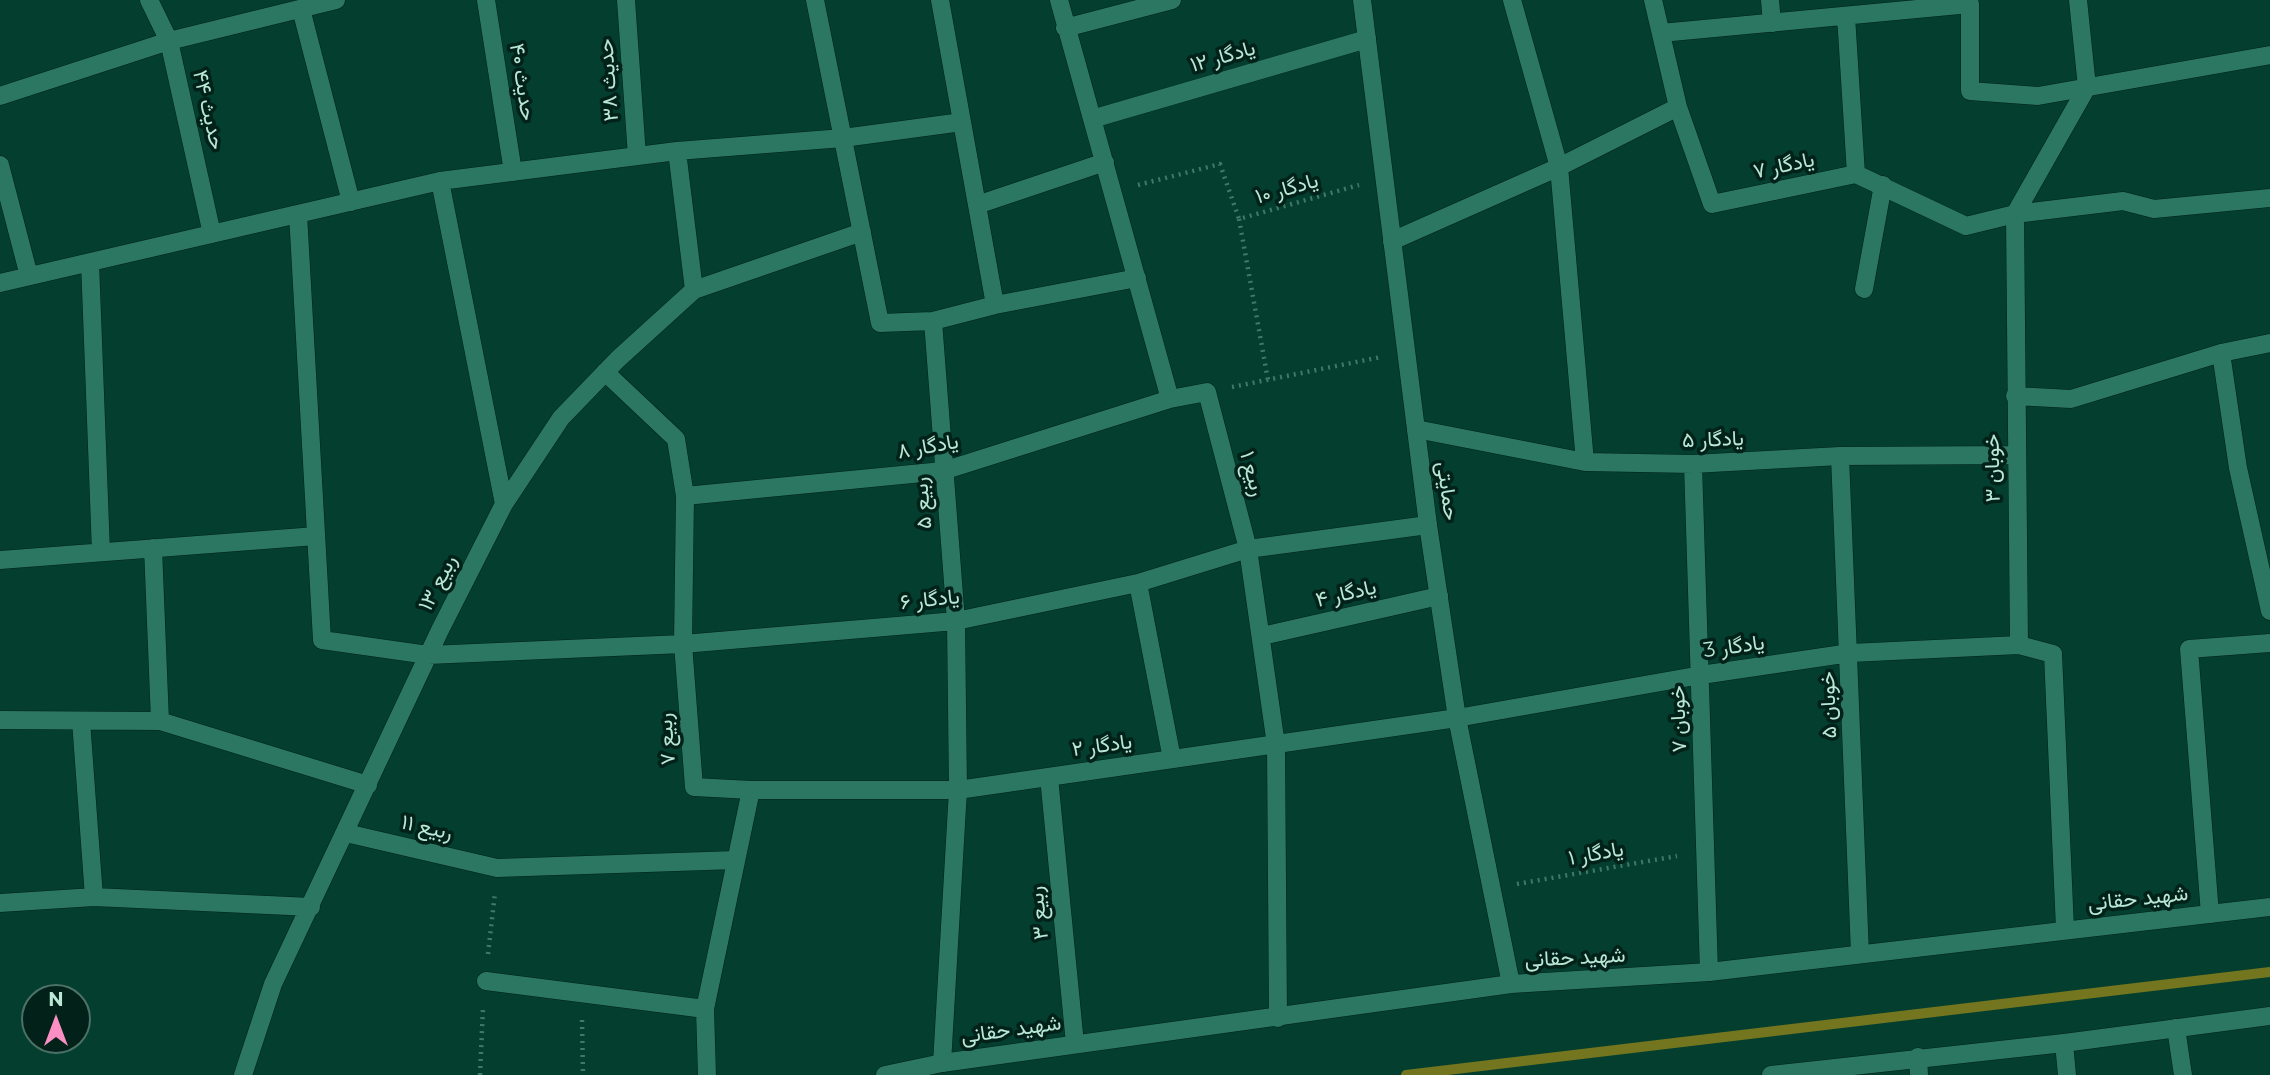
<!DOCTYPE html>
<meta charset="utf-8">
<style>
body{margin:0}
#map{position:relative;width:2270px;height:1075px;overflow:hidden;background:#033e2f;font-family:Montserrat,sans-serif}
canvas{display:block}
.north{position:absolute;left:21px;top:984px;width:70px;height:70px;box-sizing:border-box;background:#022219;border:2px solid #4c7165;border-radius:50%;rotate:0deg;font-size:19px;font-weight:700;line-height:28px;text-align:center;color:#bae7d6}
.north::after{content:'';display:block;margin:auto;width:24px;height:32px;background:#fb8fc4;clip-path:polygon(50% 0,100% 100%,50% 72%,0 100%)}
</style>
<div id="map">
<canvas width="2270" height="1075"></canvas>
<div class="north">N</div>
</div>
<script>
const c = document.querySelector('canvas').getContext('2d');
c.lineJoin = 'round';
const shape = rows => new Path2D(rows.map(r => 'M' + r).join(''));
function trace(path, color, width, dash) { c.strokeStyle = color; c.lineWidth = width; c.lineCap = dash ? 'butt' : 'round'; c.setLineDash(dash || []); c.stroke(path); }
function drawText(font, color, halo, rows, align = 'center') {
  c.font = font + ' Montserrat,Vazirmatn,sans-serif'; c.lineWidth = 7; c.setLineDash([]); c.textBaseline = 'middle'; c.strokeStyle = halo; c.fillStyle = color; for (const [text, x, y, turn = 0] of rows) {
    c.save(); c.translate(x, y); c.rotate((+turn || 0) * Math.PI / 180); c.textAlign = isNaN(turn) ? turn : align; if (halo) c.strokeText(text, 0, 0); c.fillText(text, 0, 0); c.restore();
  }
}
trace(shape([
 [1406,1075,2270,972]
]), '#73751f', 10);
const lane = shape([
 [1770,0,1772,23],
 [1864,289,1883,185]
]);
const street = shape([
 [149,0,169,41,212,234],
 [486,0,513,172],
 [626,0,637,156],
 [815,0,880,323,933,321,956,621,958,790,942,1063],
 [940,0,995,305],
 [1059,0,1170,399,1207,392,1248,549,1276,745,1278,1018],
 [1512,0,1559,167,1585,462],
 [1653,0,1678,107],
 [301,9,351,202],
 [1846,16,1856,174],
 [1065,28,1172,0],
 [1661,33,1970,4,1970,91,2038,96,2270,55],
 [0,96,169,41,336,0],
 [1092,119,1367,39],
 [0,165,29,276],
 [440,181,504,504],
 [977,205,1105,162],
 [298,214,322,640,428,655,683,644,956,621,1138,583,1248,549,1428,525],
 [1392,241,1559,167,1678,107,1712,204,1856,174,1966,226,2015,214,2123,201,2154,209,2270,198],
 [90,262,101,552],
 [0,283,440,181,677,151,843,138,962,122],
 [694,290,862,232],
 [933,321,995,305,1137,278],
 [2221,353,2238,468,2270,611],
 [605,372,676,439,685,496,683,644,694,787,751,790,705,1009,707,1075],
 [2015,396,2071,399,2221,353,2270,343],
 [1416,429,1585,462,1693,464,1840,456,2015,455],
 [1840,456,1860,954],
 [1693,464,1709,972],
 [685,496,943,471,1170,399],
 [153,548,160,721],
 [0,560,316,536],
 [1138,583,1172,759],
 [1262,636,1439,596],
 [0,720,160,721,368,785],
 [81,721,94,897,311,907],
 [1049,777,1075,1044],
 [751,790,958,790,1457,718,1701,675,1850,653,2019,645],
 [346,833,497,868,736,860],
 [0,903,94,897],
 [2210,914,2189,649,2270,643],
 [2065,929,2053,654,2019,645,2015,214,2087,87,2078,0],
 [486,981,705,1009],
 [2176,1028,2183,1075],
 [2064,1043,2067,1075],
 [1918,1057,1919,1075],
 [243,1075,273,984,440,630,504,504,561,418,618,359,694,290,677,151]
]);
const secondary = shape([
 [1362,0,1428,525,1457,718,1511,984],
 [885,1075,942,1063,1511,984,1709,972,2270,907],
 [1771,1075,2064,1043,2270,1016]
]);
trace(lane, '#022219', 19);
trace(street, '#022219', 19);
trace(secondary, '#022219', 19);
trace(shape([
 [1138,185,1220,164,1239,219,1359,185],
 [1239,219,1268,380],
 [1232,387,1381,357],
 [1517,884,1677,856],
 [488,954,495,893],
 [582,1020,583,1075],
 [480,1075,483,1008]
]), '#427868', 4.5, [2, 5]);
trace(lane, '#2b7761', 18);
trace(street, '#2b7761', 18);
trace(secondary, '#2b7761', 18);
drawText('21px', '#bae7d6', '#022219', [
 ["یادگار ۱۲",1223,57,-16],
 ["حدیث ۳۸",609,80,-94],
 ["حدیث ۴۰",522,82,81],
 ["حدیث ۴۴",208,110,77],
 ["یادگار ۷",1784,166,-12],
 ["یادگار ۱۰",1287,189,-16],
 ["یادگار ۵",1713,440,-2],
 ["یادگار ۸",928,447,-10],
 ["خوبان ۳",1993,468,-91],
 ["ربیع ۱",1252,474,75],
 ["حمایتی",1447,491,82],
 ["ربیع ۵",923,503,-95],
 ["ربیع ۱۳",438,583,-63],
 ["یادگار ۴",1346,594,-13],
 ["یادگار ۶",930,600,-6],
 ["یادگار 3",1734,647,-8],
 ["خوبان ۵",1829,705,-92],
 ["خوبان ۷",1679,719,-92],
 ["ربیع ۷",667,739,-94],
 ["یادگار ۲",1102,746,-8],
 ["ربیع ۱۱",427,828,13],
 ["یادگار ۱",1596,854,-10],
 ["شهید حقانی",2138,899,-6],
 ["ربیع ۳",1039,913,-96],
 ["شهید حقانی",1575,958,-3],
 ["شهید حقانی",1011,1030,-8]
]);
</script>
